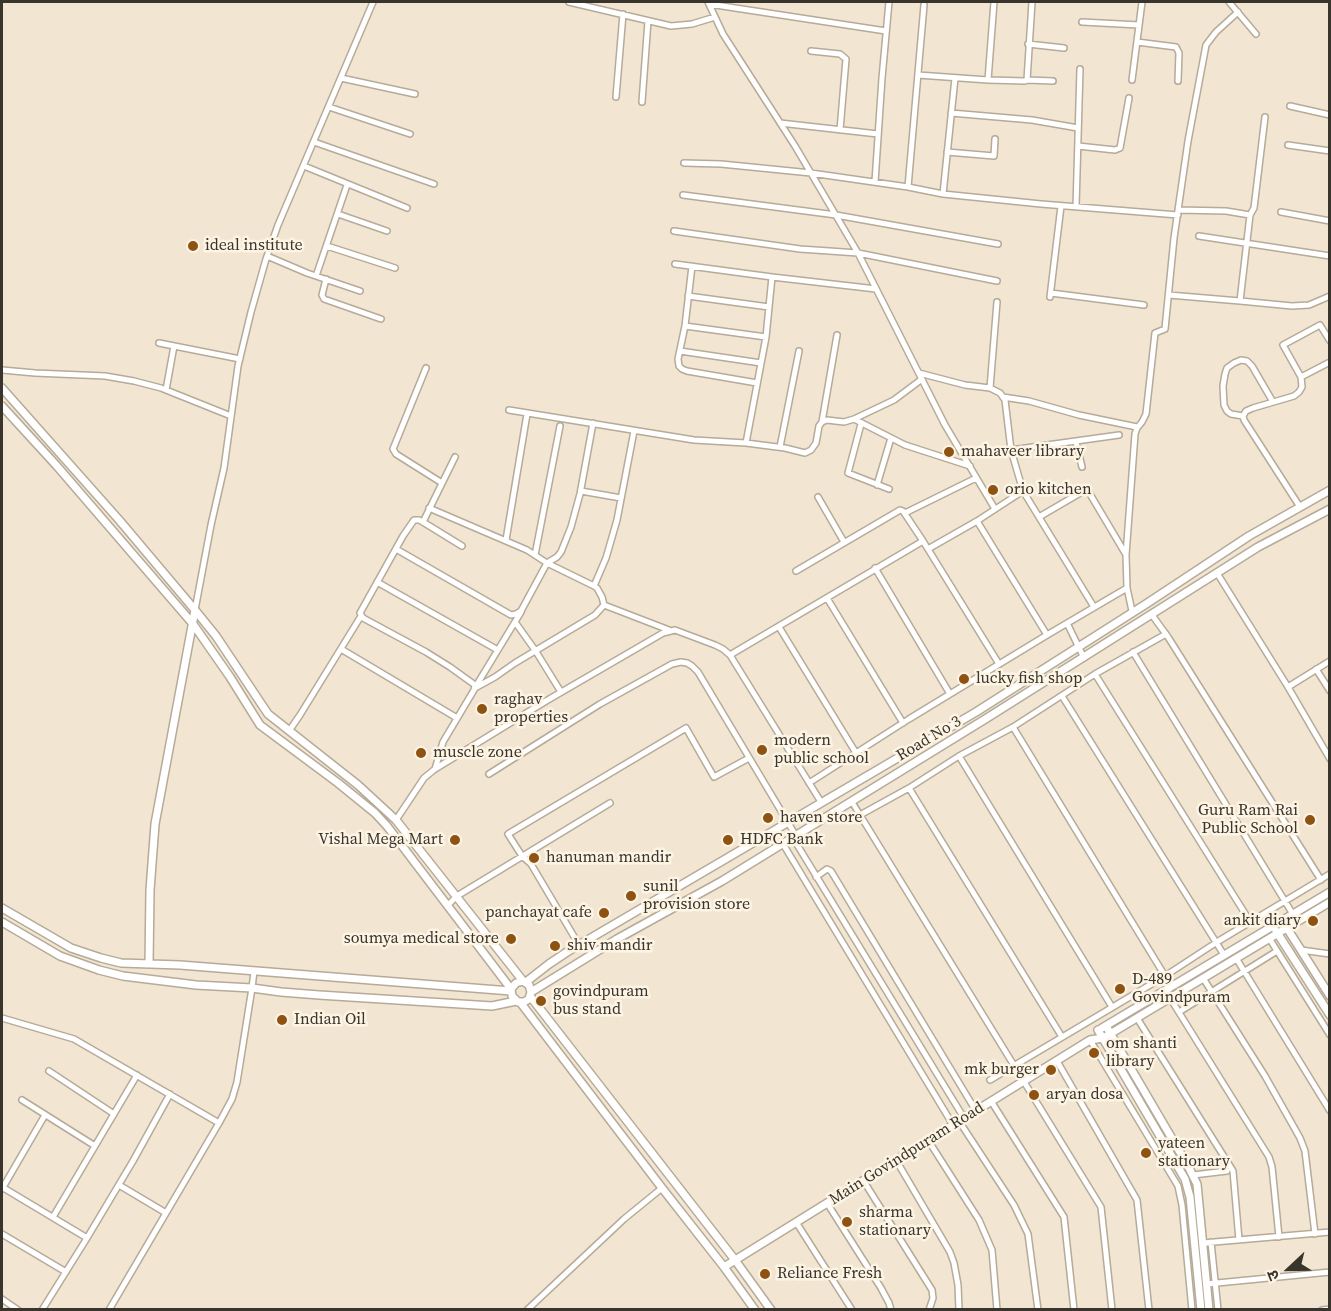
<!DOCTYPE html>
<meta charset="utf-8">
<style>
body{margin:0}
#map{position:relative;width:1331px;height:1311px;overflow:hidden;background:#f2e6d3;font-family:"Source Serif 4","Noto Sans Devanagari",serif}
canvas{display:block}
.frame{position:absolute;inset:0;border:3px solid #39352d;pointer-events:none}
.north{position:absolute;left:1259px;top:1239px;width:60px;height:60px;-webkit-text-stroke:4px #fef4e4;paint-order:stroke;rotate:248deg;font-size:16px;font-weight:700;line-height:24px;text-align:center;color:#39352d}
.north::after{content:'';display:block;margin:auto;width:21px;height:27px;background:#39352d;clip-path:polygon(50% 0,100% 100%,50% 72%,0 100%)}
</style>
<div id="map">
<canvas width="1331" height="1311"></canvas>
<div class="frame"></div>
<div class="north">उ</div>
</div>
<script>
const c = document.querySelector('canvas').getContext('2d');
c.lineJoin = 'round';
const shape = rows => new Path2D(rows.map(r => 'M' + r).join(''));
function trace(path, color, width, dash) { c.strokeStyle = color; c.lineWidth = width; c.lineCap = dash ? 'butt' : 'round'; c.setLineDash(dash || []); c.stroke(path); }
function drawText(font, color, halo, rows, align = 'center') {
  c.font = font + ' "Source Serif 4",serif'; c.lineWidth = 5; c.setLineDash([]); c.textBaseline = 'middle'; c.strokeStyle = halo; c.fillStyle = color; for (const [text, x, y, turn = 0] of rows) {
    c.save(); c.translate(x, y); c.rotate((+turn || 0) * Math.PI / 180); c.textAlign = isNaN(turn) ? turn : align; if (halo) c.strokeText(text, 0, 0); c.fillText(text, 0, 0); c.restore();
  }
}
const pedestrian = shape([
 [852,802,860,815]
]);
const minor = shape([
 [569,2,671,26,692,24,715,17],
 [708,2,723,34,795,146,858,253,945,425,995,509],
 [1229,2,1256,34],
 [709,4,886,31],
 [1082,22,1139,25],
 [1137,42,1176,47,1179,53,1178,81],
 [1028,44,1064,48],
 [811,51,840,54,846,59,840,130],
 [918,75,988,80,1025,81,1027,80,1032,2],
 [341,78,415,94],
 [988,80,994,2],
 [1027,80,1053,81],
 [1132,80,1142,2],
 [616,97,623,14],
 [642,102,648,21],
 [1290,106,1330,115],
 [329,107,410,134],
 [951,113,1032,120,1078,128],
 [1265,117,1254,208,1250,215,1240,301,1292,306,1309,305,1330,296],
 [780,123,878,134],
 [314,142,434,184],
 [1288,145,1330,151],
 [1078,146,1115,150,1120,148,1129,98],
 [947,152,994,156,995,139],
 [684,163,721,164,811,173,908,187,943,194,1041,204,1178,215],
 [304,166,407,208],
 [875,182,882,78,889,2],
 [908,187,924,5],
 [943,194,955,78],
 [683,195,836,215,998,244],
 [1076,207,1080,69],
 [1178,210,1226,211,1250,215],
 [1281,212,1330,221],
 [338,214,387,231],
 [674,231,800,249,858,253,997,281],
 [1199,236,1330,256],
 [327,246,395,268],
 [267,256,307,273,360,291],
 [675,264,772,277,876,289],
 [692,266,685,326,678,359,679,366,682,369,687,371,757,383],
 [316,276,347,185],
 [326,279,322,295,324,299,381,319],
 [1051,293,1144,305],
 [1169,295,1240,301],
 [688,296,769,307],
 [1050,297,1061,206],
 [997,302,990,388,1000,393,1005,400,1011,450,1023,491,1094,607],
 [685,326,766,337],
 [1330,341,1320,325,1283,345,1301,377,1330,362],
 [159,343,240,359],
 [680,351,761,363],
 [426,368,393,449,396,454,442,483],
 [2,370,35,373,105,376,134,381,161,388,231,416],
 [919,373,965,385,990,388],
 [166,390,174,346],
 [1003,397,1029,401,1079,415,1137,427],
 [509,410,694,440,746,443,785,448,805,453,811,450,816,443,819,426,822,422,827,420,844,422,854,419,905,445,970,466],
 [1243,416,1231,414,1227,411,1224,405,1223,386,1225,374,1227,368,1234,363,1241,360,1247,361,1252,366,1273,402],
 [854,419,894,400,922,379],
 [822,422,837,335],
 [861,424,848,473,889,489],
 [1076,442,1082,467],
 [746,443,766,337,772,277],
 [780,447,799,351],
 [1011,450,1119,435],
 [877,485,891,438],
 [581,491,621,498],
 [818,497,844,542],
 [1300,507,1244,420,1243,416,1246,411,1253,408,1294,396,1299,392,1302,387,1301,377],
 [429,508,527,550,547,563,594,586,597,588,602,597,604,605,595,615,515,663,495,677,475,688],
 [905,513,976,478],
 [1039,517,1087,489,1125,553],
 [423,522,455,457],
 [506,540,527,414],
 [396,549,511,615,516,614,521,611,547,563,557,557,561,552,571,527,580,494,593,423],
 [928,549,977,521,1023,491],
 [535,555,560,426],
 [875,568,950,694],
 [796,571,900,510,903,511,923,541,999,664],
 [1217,573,1288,687],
 [377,582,496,649],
 [594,586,606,558,617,520,634,431],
 [827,598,903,723],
 [604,605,669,630],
 [195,610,211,525,224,468,238,366,251,312,266,259,278,225,373,2],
 [1132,611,1127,588,1126,555,1135,434,1137,428,1142,422,1146,414,1155,333,1165,329,1174,238,1188,141,1206,45,1216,32,1238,12],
 [1152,615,1168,637,1321,880],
 [515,622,535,650,561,692],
 [1067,623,1084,658],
 [779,627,856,753],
 [1047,635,1127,588],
 [341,649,457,718],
 [1133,652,1297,921],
 [730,655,923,541],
 [1330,661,1288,687,1330,759],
 [1316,669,1330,691],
 [1095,674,1251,923],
 [476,686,521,612],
 [1062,696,1224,955],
 [1013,727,1165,976],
 [289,731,300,715,361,616],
 [959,756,1112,1007],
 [435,769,443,742,474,690,475,685,450,667,426,652,363,618,360,613,403,536,414,520,419,520,423,522,462,546],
 [489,774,600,704,672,664,681,662,687,663,692,666,698,672,796,836],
 [809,783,909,719,1047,635,977,521],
 [909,788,1062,1037],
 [396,820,424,778,435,769,546,701,663,633,675,630,715,645,723,649,730,655,821,802],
 [793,838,964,1118],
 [783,844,953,1125],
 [816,877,827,869,831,871,976,1111],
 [448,905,457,896,610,803],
 [1269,938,1330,1035],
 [579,945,531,864,522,856,508,834,686,728,714,777,749,758],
 [1301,950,1330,954],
 [1236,958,1330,1111],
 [1203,978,1265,1076,1300,1138,1305,1151,1315,1234],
 [1170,998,1269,1157,1272,1167,1279,1237],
 [1179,1012,1277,951],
 [2,1018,74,1039,219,1123],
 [1137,1018,1233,1171,1239,1240],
 [1090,1040,1178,1186,1182,1205,1192,1310],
 [1057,1061,1137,1200,1149,1310],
 [49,1071,114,1114],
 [990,1080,1165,976,1217,942,1330,874],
 [22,1100,95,1146],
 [991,1101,1064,1217,1074,1310],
 [959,1121,1014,1205,1028,1234,1038,1310],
 [928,1140,979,1220,992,1250,997,1310],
 [896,1160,950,1252,954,1263,958,1285,959,1310],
 [1193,1175,1227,1171],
 [863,1180,932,1290,933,1298,929,1310],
 [119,1185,166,1213],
 [2,1187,87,1238],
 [2,1189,45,1115],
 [827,1203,881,1288,889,1303,891,1310],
 [53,1217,137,1075],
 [796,1222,852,1310],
 [2,1234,66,1272],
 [1211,1242,1218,1310],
 [1203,1243,1330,1232],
 [1207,1284,1330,1272],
 [2,1299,18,1310],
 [42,1310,87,1238,133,1161,170,1094],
 [109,1310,219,1123,232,1099,237,1082,252,988,254,971],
 [527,1310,624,1219,662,1188],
 [1112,1310,1101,1207,860,815,909,788,959,756,1013,727,1095,674,1166,634],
 [1322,1310,1330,1309]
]);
const tertiary = shape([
 [2,388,120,521,195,610,216,636,268,714,358,785,396,820,523,981,529,985,531,992,529,999,524,1002,518,1002,512,996,511,989,516,983,523,981],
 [2,406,56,465,193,624,230,677,260,725,338,783,375,813,387,826,511,989],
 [2,908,71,948,101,958,121,963,180,965,511,991],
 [2,922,60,956,99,970,123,976,196,985,252,988,281,992,319,995,492,1006,516,1001],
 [1285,925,1330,996],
 [1276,931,1330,1015],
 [149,964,150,890,155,824,195,610],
 [526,982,549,964,567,952,976,712,1146,604,1249,536,1330,490],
 [531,992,617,939,722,881,987,718,1258,547,1330,509],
 [530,996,735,1260,771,1310],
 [520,1002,662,1188,724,1267,755,1310],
 [1106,1026,1188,1166,1197,1184,1209,1310],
 [1102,1028,1330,892],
 [1098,1030,1185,1179,1190,1197,1201,1310],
 [724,1267,1090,1040,1103,1038,1110,1034,1330,902]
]);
trace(pedestrian, '#b6aa98', 8);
trace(minor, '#b6aa98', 8);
trace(tertiary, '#b6aa98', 10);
trace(pedestrian, '#fff', 4.5);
trace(minor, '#fff', 5);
trace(tertiary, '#fff', 7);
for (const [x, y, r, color] of [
 [193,246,6,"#8e5213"],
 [949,452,6,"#8e5213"],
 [993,490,6,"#8e5213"],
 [964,679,6,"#8e5213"],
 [482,709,6,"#8e5213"],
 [762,750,6,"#8e5213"],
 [421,753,6,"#8e5213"],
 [768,818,6,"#8e5213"],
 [1310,820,6,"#8e5213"],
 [455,840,6,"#8e5213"],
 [728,840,6,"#8e5213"],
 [534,858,6,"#8e5213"],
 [631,896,6,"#8e5213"],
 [604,913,6,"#8e5213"],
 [1313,921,6,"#8e5213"],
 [511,939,6,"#8e5213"],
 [555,946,6,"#8e5213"],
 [1120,989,6,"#8e5213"],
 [541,1001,6,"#8e5213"],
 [282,1020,6,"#8e5213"],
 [1094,1053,6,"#8e5213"],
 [1051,1070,6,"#8e5213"],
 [1034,1095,6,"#8e5213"],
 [1146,1153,6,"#8e5213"],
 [847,1222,6,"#8e5213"],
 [765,1274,6,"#8e5213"]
]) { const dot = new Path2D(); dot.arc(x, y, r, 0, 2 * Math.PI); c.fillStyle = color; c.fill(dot); trace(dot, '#fef4e4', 2); }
drawText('16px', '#39352d', '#fef4e4', [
 ["ideal institute",205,246],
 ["mahaveer library",961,452],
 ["orio kitchen",1005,490],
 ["lucky fish shop",976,679],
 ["raghav",494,700],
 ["properties",494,718],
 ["modern",774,741],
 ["public school",774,759],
 ["muscle zone",433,753],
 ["Guru Ram Rai",1298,811,"right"],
 ["Public School",1298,829,"right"],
 ["haven store",780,818],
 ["Vishal Mega Mart",443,840,"right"],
 ["HDFC Bank",740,840],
 ["hanuman mandir",546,858],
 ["sunil",643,887],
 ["provision store",643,905],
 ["panchayat cafe",592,913,"right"],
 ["ankit diary",1301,921,"right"],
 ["soumya medical store",499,939,"right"],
 ["shiv mandir",567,946],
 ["D-489",1132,980],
 ["Govindpuram",1132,998],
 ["govindpuram",553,992],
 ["bus stand",553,1010],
 ["Indian Oil",294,1020],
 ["om shanti",1106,1044],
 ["library",1106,1062],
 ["mk burger",1039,1070,"right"],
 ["aryan dosa",1046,1095],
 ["yateen",1158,1144],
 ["stationary",1158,1162],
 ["sharma",859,1213],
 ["stationary",859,1231],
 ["Reliance Fresh",777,1274]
], 'left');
drawText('16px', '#39352d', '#fef4e4', [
 ["Road No 3",929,739,-31],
 ["Main Govindpuram Road",907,1154,-32]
]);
</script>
